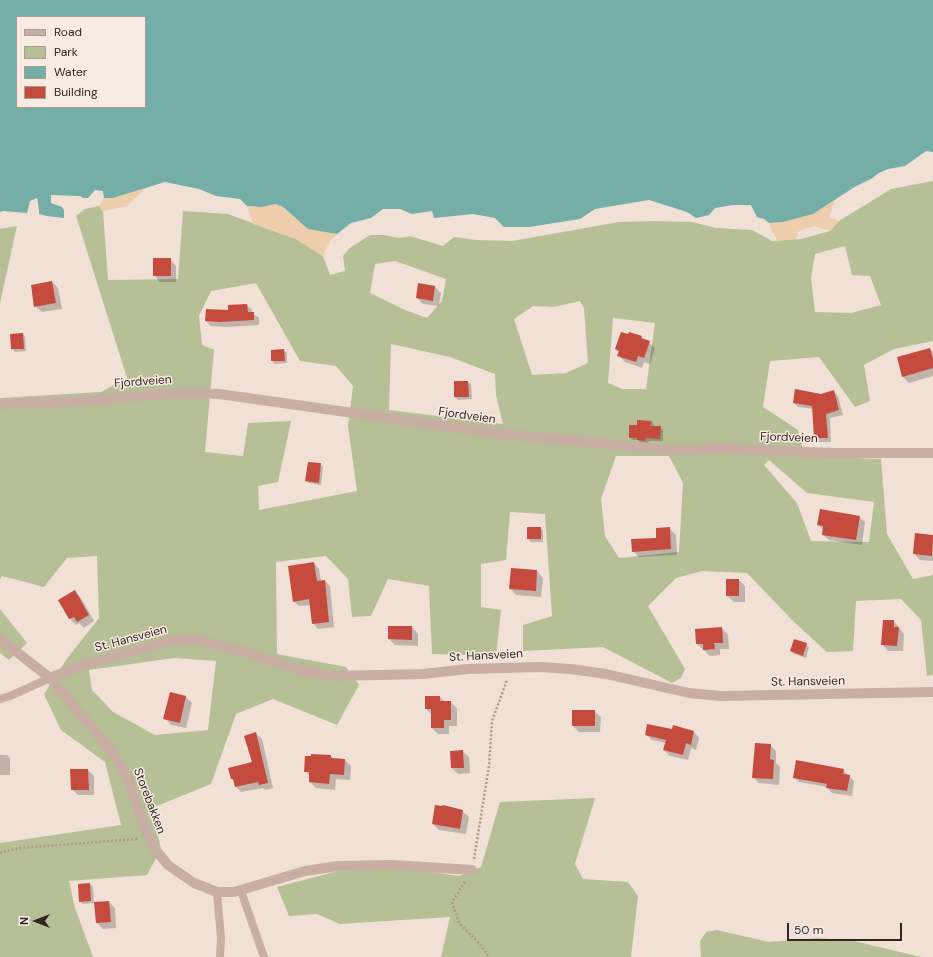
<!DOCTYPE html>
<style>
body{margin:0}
#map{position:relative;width:933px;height:957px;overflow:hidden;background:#f0e0d6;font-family:"DM Sans",sans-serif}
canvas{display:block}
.legend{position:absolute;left:16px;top:16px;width:130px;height:92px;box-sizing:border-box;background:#f8ebe2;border:1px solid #a99d96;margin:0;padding:5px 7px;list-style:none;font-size:12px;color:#332725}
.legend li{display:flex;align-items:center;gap:8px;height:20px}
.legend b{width:20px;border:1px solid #a99d96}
.north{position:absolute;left:16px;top:901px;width:40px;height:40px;-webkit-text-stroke:3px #f8ebe2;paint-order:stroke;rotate:270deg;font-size:11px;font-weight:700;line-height:16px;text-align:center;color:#332725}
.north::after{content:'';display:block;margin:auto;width:14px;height:18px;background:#332725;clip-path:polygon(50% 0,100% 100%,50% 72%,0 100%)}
.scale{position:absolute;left:787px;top:923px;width:115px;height:18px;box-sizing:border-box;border:2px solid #332725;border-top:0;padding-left:5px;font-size:12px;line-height:14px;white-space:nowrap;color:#332725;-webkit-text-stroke:3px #f8ebe2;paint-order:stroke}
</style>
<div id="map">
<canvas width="933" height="957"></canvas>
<ul class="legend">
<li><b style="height:5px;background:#c8aea3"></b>Road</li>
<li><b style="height:11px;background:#b7bf97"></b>Park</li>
<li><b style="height:11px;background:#75ada7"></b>Water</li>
<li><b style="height:11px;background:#c54b3f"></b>Building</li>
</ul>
<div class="north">N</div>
<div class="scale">50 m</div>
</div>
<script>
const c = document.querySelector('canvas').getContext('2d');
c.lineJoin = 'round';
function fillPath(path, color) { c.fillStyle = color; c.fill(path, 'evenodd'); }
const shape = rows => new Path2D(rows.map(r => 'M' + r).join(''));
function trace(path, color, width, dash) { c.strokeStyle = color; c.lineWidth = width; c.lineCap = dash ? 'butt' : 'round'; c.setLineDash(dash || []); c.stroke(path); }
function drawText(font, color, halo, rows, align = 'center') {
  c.font = font + ' "DM Sans",sans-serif'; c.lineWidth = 3; c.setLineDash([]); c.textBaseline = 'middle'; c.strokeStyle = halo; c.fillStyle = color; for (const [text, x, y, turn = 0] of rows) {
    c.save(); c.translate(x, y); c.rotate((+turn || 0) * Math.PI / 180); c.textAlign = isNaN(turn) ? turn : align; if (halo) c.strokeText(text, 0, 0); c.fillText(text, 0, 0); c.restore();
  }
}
fillPath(shape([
 [933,181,933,341,894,349,864,365,870,401,855,407,819,357,770,361,763,407,798,430,805,456,881,459,887,534,913,579,933,575,933,675,927,676,921,620,901,599,856,601,853,651,827,652,794,622,747,573,702,571,676,578,648,606,685,669,681,678,672,683,603,647,523,651,523,625,552,616,545,514,510,512,506,560,481,564,481,607,501,610,496,656,432,654,429,586,388,579,371,616,352,617,348,579,326,556,276,562,277,654,346,667,359,685,337,725,273,699,236,714,211,784,152,808,161,849,147,875,69,881,75,908,93,957,0,957,0,843,121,825,105,762,61,730,44,694,69,656,99,618,97,556,67,558,44,587,2,576,0,579,0,398,101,392,127,378,76,216,85,209,99,206,103,211,108,280,178,279,183,211,228,214,296,239,323,256,330,275,345,271,343,256,350,248,370,235,384,235,399,238,410,236,443,246,454,237,476,240,512,241,619,222,652,221,692,222,716,228,752,230,772,241,801,239,830,231,839,221,891,189],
 [845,246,852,275,870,276,881,305,851,313,815,312,811,278,815,254],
 [395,261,446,279,442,301,427,318,405,310,370,293,375,264],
 [256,283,300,361,336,366,353,386,348,426,357,491,259,510,258,486,278,482,291,421,248,423,243,456,205,452,214,350,202,345,199,316,211,291],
 [580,301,584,308,588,363,566,373,532,375,514,319,533,306,554,307],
 [613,318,655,323,646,389,622,389,608,383],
 [391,344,450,357,495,374,496,395,503,424,389,410],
 [616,456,669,456,683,483,679,552,619,558,605,536,601,499],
 [769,460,807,493,874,502,869,542,811,541,797,503,764,465],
 [174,658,216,661,208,730,155,735,113,712,92,690,89,670],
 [17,226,0,303,0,229],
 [0,609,27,643,9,660,0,653],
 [595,798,575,864,583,879,628,882,638,896,631,957,441,957,450,917,340,924,317,914,289,916,277,887,338,871,400,868,459,876,481,867,500,802],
 [717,930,769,942,818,938,854,941,921,957,701,957,700,941,706,932]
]), '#b7bf97');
fillPath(shape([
 [146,188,127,206,103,211,99,206,104,198,113,198],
 [835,200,830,214,830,217,839,221,830,231,814,226,799,231,796,239,777,241,769,223,783,222,813,214],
 [275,204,282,207,308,229,337,234,330,241,323,256,296,239,253,224,247,206,262,207]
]), '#edcdac');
fillPath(shape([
 [0,0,933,0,933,152,926,151,905,166,888,169,879,173,871,179,856,186,813,214,783,222,769,223,764,219,757,217,751,205,733,205,715,208,709,215,696,218,687,212,649,200,595,209,580,219,529,227,504,227,495,218,473,214,434,218,432,211,412,214,400,209,383,209,371,218,351,223,337,234,308,229,283,207,275,204,262,207,247,206,240,199,216,196,199,189,165,182,113,198,104,198,103,191,95,190,88,198,83,198,80,196,51,195,51,203,62,207,64,210,64,218,47,216,39,214,39,209,37,198,30,201,27,213,3,211,0,212],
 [17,17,145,17,145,107,17,107]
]), '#75ada7');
fillPath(shape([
 [170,259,176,266,176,282,160,282,154,275],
 [52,282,58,288,62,309,42,312,35,306],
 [435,287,441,293,439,306,423,304,417,298],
 [247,305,252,310,252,313,259,318,259,325,226,327,211,326,206,321],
 [23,334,25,337,26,351,15,352,12,349],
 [641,337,655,348,650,364,644,362,642,368,625,362,619,356,619,352,616,349],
 [930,349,933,352,933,376,909,383,903,377],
 [284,350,287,353,287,363,275,364,272,361],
 [455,382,468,382,471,384,472,399,458,400,455,397],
 [834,392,838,396,843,415,830,418,831,442,819,442,815,438,814,409,798,407,794,403],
 [652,422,654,425,654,427,660,427,663,430,663,441,649,441,648,443,641,443,638,440,633,440,630,437,638,426],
 [320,464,323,467,321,485,309,483,306,481],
 [859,517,865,522,862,545,829,540,823,535,824,530,818,525],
 [541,528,543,531,543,542,531,542,528,539],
 [669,528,676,535,677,555,639,557,633,551,657,539],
 [916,534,933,536,933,561,920,560,914,553],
 [314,563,319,569,321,581,325,581,330,586,334,627,318,629,313,623,311,605,299,606,294,601],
 [537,571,543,578,541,597,516,595,510,588],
 [727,580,739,580,745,586,745,602,734,602,727,596],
 [75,592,81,598,94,621,84,628,79,623,76,625,70,619,60,600],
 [894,621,904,634,903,651,888,651,882,644],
 [412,627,418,634,418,646,395,645,389,639],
 [722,628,728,635,729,649,720,649,720,655,710,656,697,644],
 [806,644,809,647,806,658,794,654,791,651],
 [171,693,186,697,192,703,186,728,171,725,165,718],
 [440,697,445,702,450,702,457,708,457,726,449,726,449,734,438,734,432,728,432,715,426,709],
 [594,711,601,717,600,732,579,732,573,726],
 [673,730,694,732,699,738,696,750,691,748,688,760,670,756,664,750,666,743,652,740,646,735],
 [256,734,262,739,273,788,265,790,263,788,241,792,236,787,235,782,232,779,253,763],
 [770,745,776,751,776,763,780,767,779,785,759,783,753,777],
 [462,751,469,757,470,773,458,774,452,768],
 [0,755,7,755,10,758,10,775,0,775],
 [331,756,334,759,345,760,351,766,350,780,336,779,335,790,316,788,310,782,310,776,305,771],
 [88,770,94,776,94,795,78,795,72,789],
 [843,770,854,781,852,796,832,793,827,787,799,782,794,777],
 [462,811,469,817,466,834,439,830,433,824],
 [90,884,93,887,94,903,83,904,80,901],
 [109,902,115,908,116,928,103,929,97,923,95,903,94,903]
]), '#0003');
fillPath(shape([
 [153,258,171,258,171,276,153,276],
 [52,281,56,303,34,307,31,285],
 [418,283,435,286,433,301,416,298],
 [247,304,248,312,254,312,254,320,220,322,205,321,206,309,228,310,228,305],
 [621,332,628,334,629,332,642,336,641,338,650,341,644,358,638,356,636,362,617,356,619,351,615,349],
 [23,333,24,349,11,349,10,334],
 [930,348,933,359,933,368,902,377,897,357],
 [284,349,285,361,271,361,271,350],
 [454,381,468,381,469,397,454,397],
 [795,389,821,394,834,390,839,410,826,414,828,438,814,438,812,406,793,403],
 [637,420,652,421,650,426,661,426,660,439,646,438,645,441,637,440,637,438,629,438,629,425,637,425],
 [308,462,321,463,319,483,305,481],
 [820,509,860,516,856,540,822,535,823,526,817,525],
 [527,527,541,527,541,539,527,539],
 [670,527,671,549,632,552,631,539,656,538,656,528],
 [915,533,933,535,932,556,913,554],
 [314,562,317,581,325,580,329,622,312,624,309,599,293,602,288,566],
 [511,568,537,570,536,591,509,589],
 [726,579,739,579,739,596,726,596],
 [75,590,89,615,77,622,74,617,69,619,58,600],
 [883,620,894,620,894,627,899,627,897,646,881,645],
 [388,626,412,626,412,640,388,639],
 [722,627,723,643,714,643,715,649,703,650,703,644,696,644,695,629],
 [794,639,807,643,803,656,790,651],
 [170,692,186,696,180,723,163,719],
 [425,696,440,696,440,701,451,701,451,720,444,720,444,728,431,728,431,709,425,709],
 [572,710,595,710,595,726,572,726],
 [647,724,672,729,673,725,694,731,691,745,686,743,683,755,663,750,666,740,645,735],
 [256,732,268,783,259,785,258,782,235,787,233,779,231,779,228,768,252,762,244,736],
 [755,743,771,744,770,759,774,760,773,779,752,778],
 [463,750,464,768,451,768,450,751],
 [311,754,331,755,331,758,345,759,344,775,330,774,329,784,309,782,309,772,304,772,305,756,311,756],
 [796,760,844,769,843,774,850,775,847,791,826,788,827,784,793,778],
 [70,769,88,769,89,790,71,790],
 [435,805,442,806,443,805,463,810,460,829,432,824],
 [90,883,91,901,79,902,78,884],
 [109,901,111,922,96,923,94,902]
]), '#c54b3f');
trace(shape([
 [0,853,20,848,137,839],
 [474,859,489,766,492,721,507,680],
 [465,882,452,902,459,923,479,943,489,957]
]), '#b3988d', 2.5, [2, 2]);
trace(shape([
 [0,699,10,696,50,678],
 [241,891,264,957],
 [217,892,221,938,220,957]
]), '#c8aea3', 8);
trace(shape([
 [0,404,71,402,173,393,219,394,502,434,639,447,679,450,729,449,833,453,933,453],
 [0,639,50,678,110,749,127,776,146,831,154,848,168,865,194,883,217,892,234,892,305,871,338,866,393,865,472,870],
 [50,678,83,665,169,641,193,639,249,653,306,672,334,676,423,674,468,669,540,667,571,669,606,674,689,693,720,696,933,692]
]), '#c8aea3', 10);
drawText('12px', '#332725', '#f8ebe2', [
 ["Fjordveien",143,382,-4],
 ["Fjordveien",467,416,8],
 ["Fjordveien",789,438,2],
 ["St. Hansveien",131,639,-15],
 ["St. Hansveien",486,656,-3],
 ["St. Hansveien",808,682,-1],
 ["Storebakken",149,801,69]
]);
</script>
